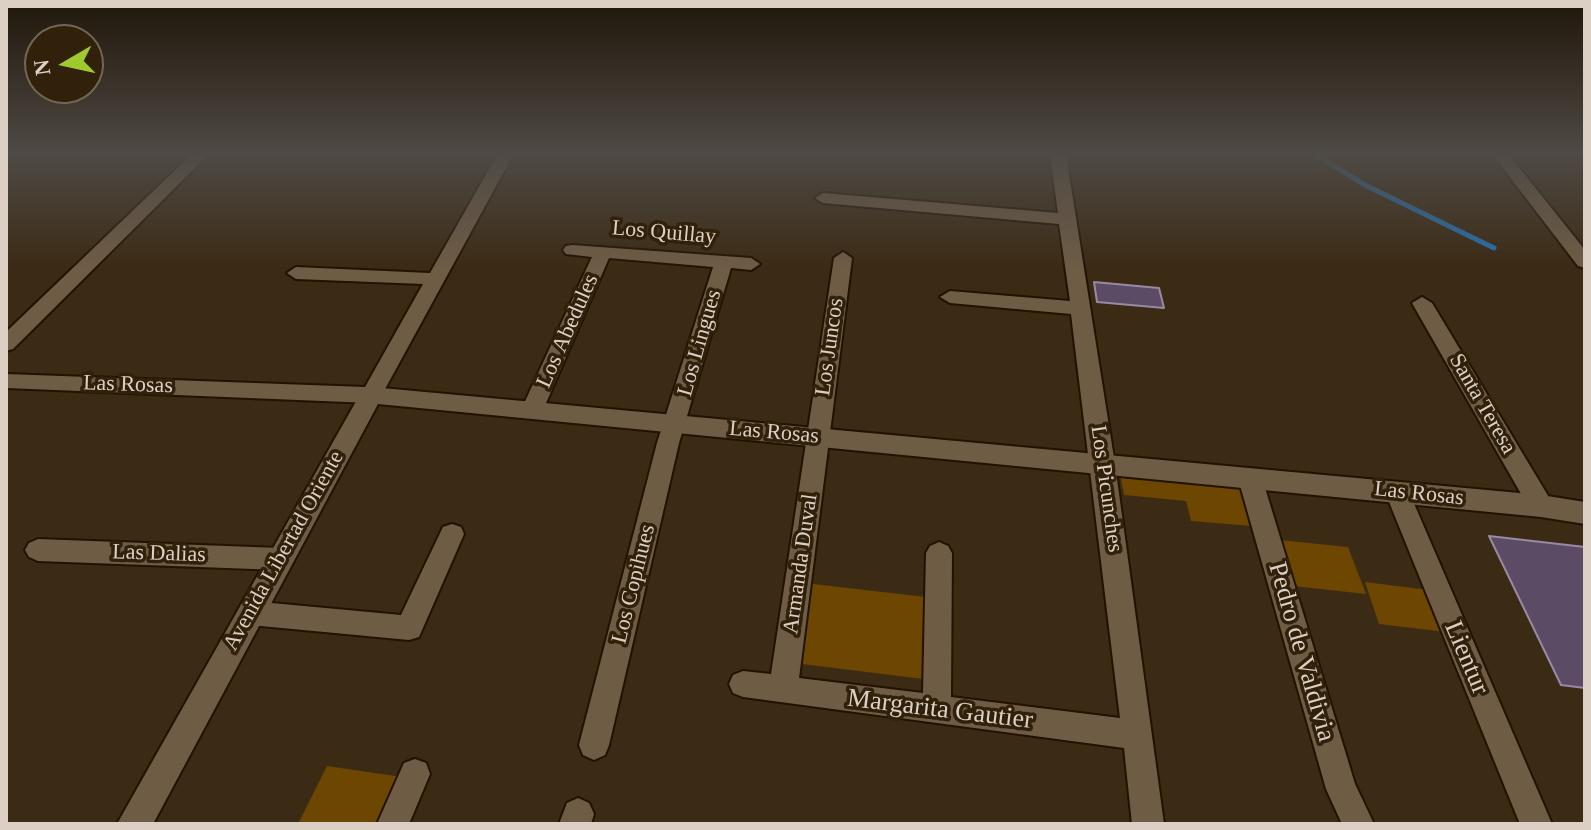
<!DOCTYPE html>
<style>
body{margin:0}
#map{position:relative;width:1591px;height:830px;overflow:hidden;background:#3b2a14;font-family:"Times New Roman",serif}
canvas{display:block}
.frame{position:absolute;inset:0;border:8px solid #dbd0c3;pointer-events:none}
.north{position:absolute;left:24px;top:24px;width:80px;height:80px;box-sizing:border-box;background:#31200a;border:2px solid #756654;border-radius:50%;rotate:261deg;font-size:22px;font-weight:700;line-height:32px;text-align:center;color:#dbd0c3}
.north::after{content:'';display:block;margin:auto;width:28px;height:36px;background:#9fca2e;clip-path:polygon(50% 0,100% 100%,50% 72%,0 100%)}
</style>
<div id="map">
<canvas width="1591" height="830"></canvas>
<div class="frame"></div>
<div class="north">N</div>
</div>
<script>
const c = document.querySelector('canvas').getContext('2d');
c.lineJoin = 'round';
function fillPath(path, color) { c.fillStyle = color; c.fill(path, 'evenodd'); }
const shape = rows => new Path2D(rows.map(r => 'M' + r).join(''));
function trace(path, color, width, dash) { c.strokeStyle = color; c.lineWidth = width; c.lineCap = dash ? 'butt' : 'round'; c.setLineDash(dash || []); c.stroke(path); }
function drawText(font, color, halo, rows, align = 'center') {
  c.font = font + ' "Times New Roman",serif'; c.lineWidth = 7; c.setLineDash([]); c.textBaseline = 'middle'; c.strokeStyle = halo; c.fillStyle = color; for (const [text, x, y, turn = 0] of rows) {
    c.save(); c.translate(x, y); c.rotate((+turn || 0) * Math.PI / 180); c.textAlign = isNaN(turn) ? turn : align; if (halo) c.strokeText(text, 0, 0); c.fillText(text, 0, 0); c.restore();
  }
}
fillPath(shape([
 [1119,469,1238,480,1251,526,1191,521,1186,501,1124,495],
 [1279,540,1348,547,1366,594,1293,586],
 [1365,582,1429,590,1446,632,1379,624],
 [805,583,926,597,923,679,794,663],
 [327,766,402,777,382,824,298,824]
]), '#6d4601');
trace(shape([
 [1316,155,1367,186,1494,248]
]), '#2272b5', 5);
const building = shape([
 [1094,282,1159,288,1164,308,1097,302,1094,282],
 [1489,536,1585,547,1585,688,1561,685,1489,536]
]);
fillPath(building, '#5b4b64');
trace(building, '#9a89a4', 2);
const minor = shape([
 [191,155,208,155,13,349,6,351,6,332,191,155],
 [497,155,513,155,379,400,371,403,6,388,6,374,365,387,423,284,296,279,287,273,296,267,430,273,497,155],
 [1050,155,1066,155,1115,464,1164,824,1132,824,1124,748,743,697,733,693,729,684,733,675,743,671,771,674,834,258,843,252,852,258,799,678,923,693,926,553,930,546,939,542,948,546,952,553,951,697,1120,718,1071,314,950,303,940,297,950,291,1070,301,1059,224,823,203,815,198,823,193,1058,213,1050,155],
 [1493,155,1509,155,1585,250,1585,268,1578,266,1493,155],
 [572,245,751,258,760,264,751,270,731,268,679,443,609,745,605,755,594,760,583,755,579,745,657,443,713,267,609,258,543,410,540,416,532,418,524,416,521,410,592,257,566,254,563,250,566,246,572,245],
 [1422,297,1432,303,1550,499,1553,506,1550,513,1541,516,1532,513,1412,303,1422,297],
 [1250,469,1258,472,1262,478,1355,784,1374,824,1342,824,1326,789,1238,478,1242,472,1250,469],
 [1397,483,1405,485,1409,492,1552,824,1520,824,1385,492,1389,485,1397,483],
 [452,524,461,527,464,534,419,637,409,640,250,625,241,621,237,613,241,605,250,601,401,615,443,527,452,524],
 [38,539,280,548,289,551,293,559,289,567,280,570,38,561,29,557,25,550,29,543,38,539],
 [415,759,426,763,430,774,409,824,377,824,404,763,415,759],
 [578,798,589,803,594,814,591,824,559,824,567,803,578,798]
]);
const secondary = shape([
 [371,387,1541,495,1585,502,1585,524,1541,517,378,404,153,824,117,824,363,389,371,387]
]);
trace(minor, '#221200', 4);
trace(secondary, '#221200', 4);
fillPath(minor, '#6f5c45');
fillPath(secondary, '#6f5c45');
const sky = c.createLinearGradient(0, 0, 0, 271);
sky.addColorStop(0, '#20170b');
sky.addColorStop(0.57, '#4f4a45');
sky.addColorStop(1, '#4f4a4500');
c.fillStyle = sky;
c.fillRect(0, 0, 1591, 271);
drawText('22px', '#dbd0c3', '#31200a', [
 ["Los Quillay",664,233,5],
 ["Los Abedules",568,331,-66],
 ["Los Lingues",700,343,-74],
 ["Los Juncos",830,347,-82],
 ["Las Rosas",128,385,2],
 ["Santa Teresa",1482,404,60],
 ["Las Rosas",774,433,5],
 ["Los Picunches",1106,489,82],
 ["Las Rosas",1419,494,6],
 ["Avenida Libertad Oriente",284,551,-61],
 ["Las Dalias",159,554,2],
 ["Armanda Duval",801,564,-82],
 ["Los Copihues",634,584,-76]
]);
drawText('26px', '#dbd0c3', '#31200a', [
 ["Pedro de Valdivia",1301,652,74],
 ["Lientur",1466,658,67],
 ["Margarita Gautier",940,710,7]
]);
</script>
